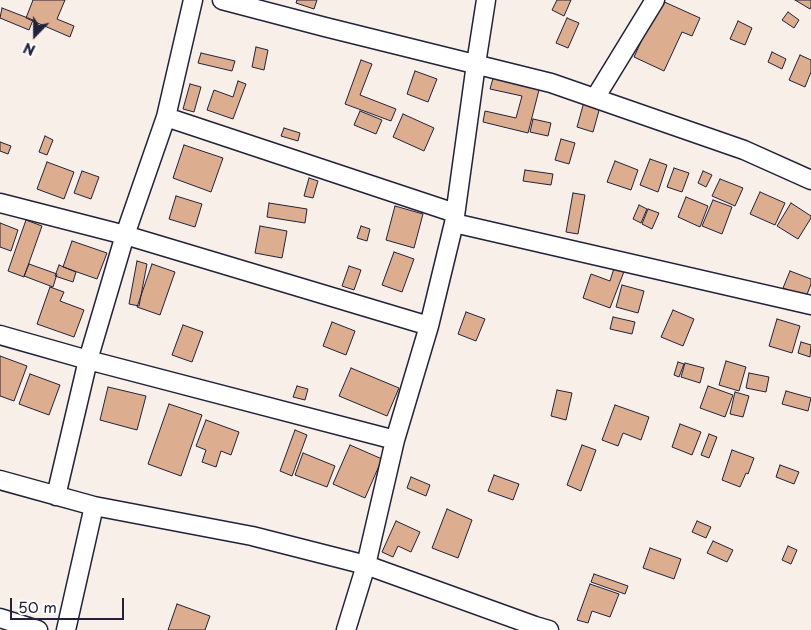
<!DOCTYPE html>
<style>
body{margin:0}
#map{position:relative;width:811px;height:630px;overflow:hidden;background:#f8efe9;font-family:"Playpen Sans",sans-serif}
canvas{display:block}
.north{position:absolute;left:10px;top:10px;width:50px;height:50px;-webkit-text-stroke:4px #fff;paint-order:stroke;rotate:202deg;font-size:14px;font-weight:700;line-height:20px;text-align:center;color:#22223b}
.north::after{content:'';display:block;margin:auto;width:18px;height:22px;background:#22223b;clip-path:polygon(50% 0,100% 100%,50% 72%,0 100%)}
.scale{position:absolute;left:10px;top:598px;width:114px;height:22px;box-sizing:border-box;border:2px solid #22223b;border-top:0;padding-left:6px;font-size:15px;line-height:18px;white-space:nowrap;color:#22223b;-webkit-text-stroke:4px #fff;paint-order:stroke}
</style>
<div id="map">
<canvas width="811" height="630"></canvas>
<div class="north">N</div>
<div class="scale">50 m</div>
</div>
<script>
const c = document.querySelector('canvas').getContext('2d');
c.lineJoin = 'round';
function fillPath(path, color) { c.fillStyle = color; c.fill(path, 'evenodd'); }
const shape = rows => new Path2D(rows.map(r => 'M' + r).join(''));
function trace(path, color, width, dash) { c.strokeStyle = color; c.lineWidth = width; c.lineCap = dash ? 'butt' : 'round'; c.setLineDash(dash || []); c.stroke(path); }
const building = shape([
 [33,0,65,0,57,19,74,26,70,37,26,18,33,0],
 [297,0,317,0,314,9,296,3,297,0],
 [557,0,571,0,564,16,552,10,557,0],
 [660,0,700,18,692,36,682,32,664,71,634,57,660,0],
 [795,0,811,0,811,7,810,9,795,0],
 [2,8,33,20,29,30,0,18,2,8],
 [788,12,799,20,794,28,782,20,788,12],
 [567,18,579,23,568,48,556,43,567,18],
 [738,21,752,28,745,45,730,39,738,21],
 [256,47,268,50,264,70,252,67,256,47],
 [772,52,786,59,782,69,768,62,772,52],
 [201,53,235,61,232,71,198,63,201,53],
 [800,55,811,60,811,72,805,87,789,80,800,55],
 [361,60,372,64,360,95,396,109,391,121,345,104,361,60],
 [415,71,437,79,428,102,407,94,415,71],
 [494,75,540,86,528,133,483,122,485,111,516,118,522,96,490,89,494,75],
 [238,81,246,84,233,119,207,110,214,90,233,97,238,81],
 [190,84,201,87,194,112,183,109,190,84],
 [584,102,600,107,593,132,577,127,584,102],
 [360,111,382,120,376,134,354,125,360,111],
 [403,114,434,128,424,151,393,137,403,114],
 [533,119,551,123,548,136,530,132,533,119],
 [284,128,300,133,298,141,281,136,284,128],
 [45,136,53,140,47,155,39,152,45,136],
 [561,139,575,143,569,164,555,160,561,139],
 [0,142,11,146,8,154,0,151,0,142],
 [184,145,223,158,211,192,173,178,184,145],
 [650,159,667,165,658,192,640,185,650,159],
 [615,161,638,170,631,190,607,182,615,161],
 [47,162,74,172,64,199,37,189,47,162],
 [674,168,689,173,682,192,667,187,674,168],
 [525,170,553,174,551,185,523,181,525,170],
 [82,171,99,177,91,199,74,193,82,171],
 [703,171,712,175,706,187,698,183,703,171],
 [309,178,318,181,313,198,304,196,309,178],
 [720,179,743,188,735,206,712,196,720,179],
 [760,192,785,203,775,225,750,214,760,192],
 [573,193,585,195,578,234,566,232,573,193],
 [176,196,202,204,195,227,169,219,176,196],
 [686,197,708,206,700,227,678,217,686,197],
 [713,200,732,207,722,234,702,226,713,200],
 [269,203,307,209,305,223,267,217,269,203],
 [791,203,811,216,811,218,798,239,777,226,791,203],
 [639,205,647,209,641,223,633,219,639,205],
 [395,206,423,214,414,248,386,240,395,206],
 [648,209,659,213,652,229,642,224,648,209],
 [26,220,42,226,24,277,8,271,26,220],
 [0,223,18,230,11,251,0,247,0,223],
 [260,226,287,231,282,258,255,253,260,226],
 [361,226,370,229,367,241,357,238,361,226],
 [72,241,107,253,97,279,63,267,72,241],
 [394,252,414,259,402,292,382,285,394,252],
 [137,261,147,264,139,306,129,304,137,261],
 [29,264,57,274,53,287,24,276,29,264],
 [152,264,175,272,160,315,137,307,152,264],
 [59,265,76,272,73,282,55,276,59,265],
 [615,265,625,269,610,308,583,298,591,274,610,281,615,265],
 [349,266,361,270,354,290,342,286,349,266],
 [790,271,811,279,811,284,806,297,783,288,790,271],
 [622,285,644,291,638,313,616,307,622,285],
 [50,287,64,292,60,301,84,310,74,337,37,324,50,287],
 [673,310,694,319,683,346,661,337,673,310],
 [466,312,485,319,476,341,458,334,466,312],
 [613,317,635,322,632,334,610,329,613,317],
 [777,319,800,326,792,353,769,346,777,319],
 [332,322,355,331,346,355,323,346,332,322],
 [183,325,203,332,192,362,172,355,183,325],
 [801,342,811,345,810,357,798,353,801,342],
 [0,356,27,366,14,401,0,396,0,356],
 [726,361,746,367,739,391,719,385,726,361],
 [678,362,684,364,679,377,674,375,678,362],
 [685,363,704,368,700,383,681,377,685,363],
 [351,368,399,388,387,416,339,396,351,368],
 [749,373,769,377,766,392,746,388,749,373],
 [30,374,60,385,49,415,19,404,30,374],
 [297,386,308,389,305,400,293,397,297,386],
 [708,386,733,395,725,417,700,408,708,386],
 [108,387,146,396,137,430,100,420,108,387],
 [557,390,572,393,566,420,551,416,557,390],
 [786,391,811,398,808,411,782,404,786,391],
 [735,392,749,396,743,417,730,414,735,392],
 [169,404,202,415,181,476,148,464,169,404],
 [615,405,649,417,641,440,623,433,618,446,602,440,615,405],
 [206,420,239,432,231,455,221,451,216,467,202,462,206,450,196,446,206,420],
 [680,424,701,432,692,455,672,447,680,424],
 [295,430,307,435,292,476,280,471,295,430],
 [709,434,717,437,709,458,701,455,709,434],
 [350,445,382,459,365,498,333,484,350,445],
 [582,445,596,450,581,491,567,485,582,445],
 [732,450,754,458,748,474,746,473,740,487,722,480,732,450],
 [303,453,335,466,327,487,295,475,303,453],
 [780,465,799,472,794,484,776,477,780,465],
 [494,475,519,484,513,500,488,491,494,475],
 [411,477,430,485,426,496,407,488,411,477],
 [447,509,472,520,458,558,432,548,447,509],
 [396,521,420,532,411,552,398,546,393,557,382,552,396,521],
 [697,521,711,527,706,538,692,532,697,521],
 [713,541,733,550,727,562,707,553,713,541],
 [788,546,797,550,791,564,782,560,788,546],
 [650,548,681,559,674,579,643,568,650,548],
 [594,574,628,586,625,594,591,582,594,574],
 [590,584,619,594,610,617,592,611,588,623,577,620,590,584],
 [177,604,210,616,205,630,168,630,177,604]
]);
fillPath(building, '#ddad8f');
trace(building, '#22223b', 1);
const street = shape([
 [222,0,325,27,551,83,744,150,811,180],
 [595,98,655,0],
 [166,117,455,213],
 [0,203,125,235,429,326],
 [454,223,811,305],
 [0,335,88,360,395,440],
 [0,480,94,506,252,536,366,565,535,626,549,630],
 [56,496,88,360,125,235,166,117,193,0],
 [0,618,38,630],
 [66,630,94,506],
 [346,630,366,565,395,440,429,326,454,223,476,64,486,0]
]);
trace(street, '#22223b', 21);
trace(street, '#fff', 18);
</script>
